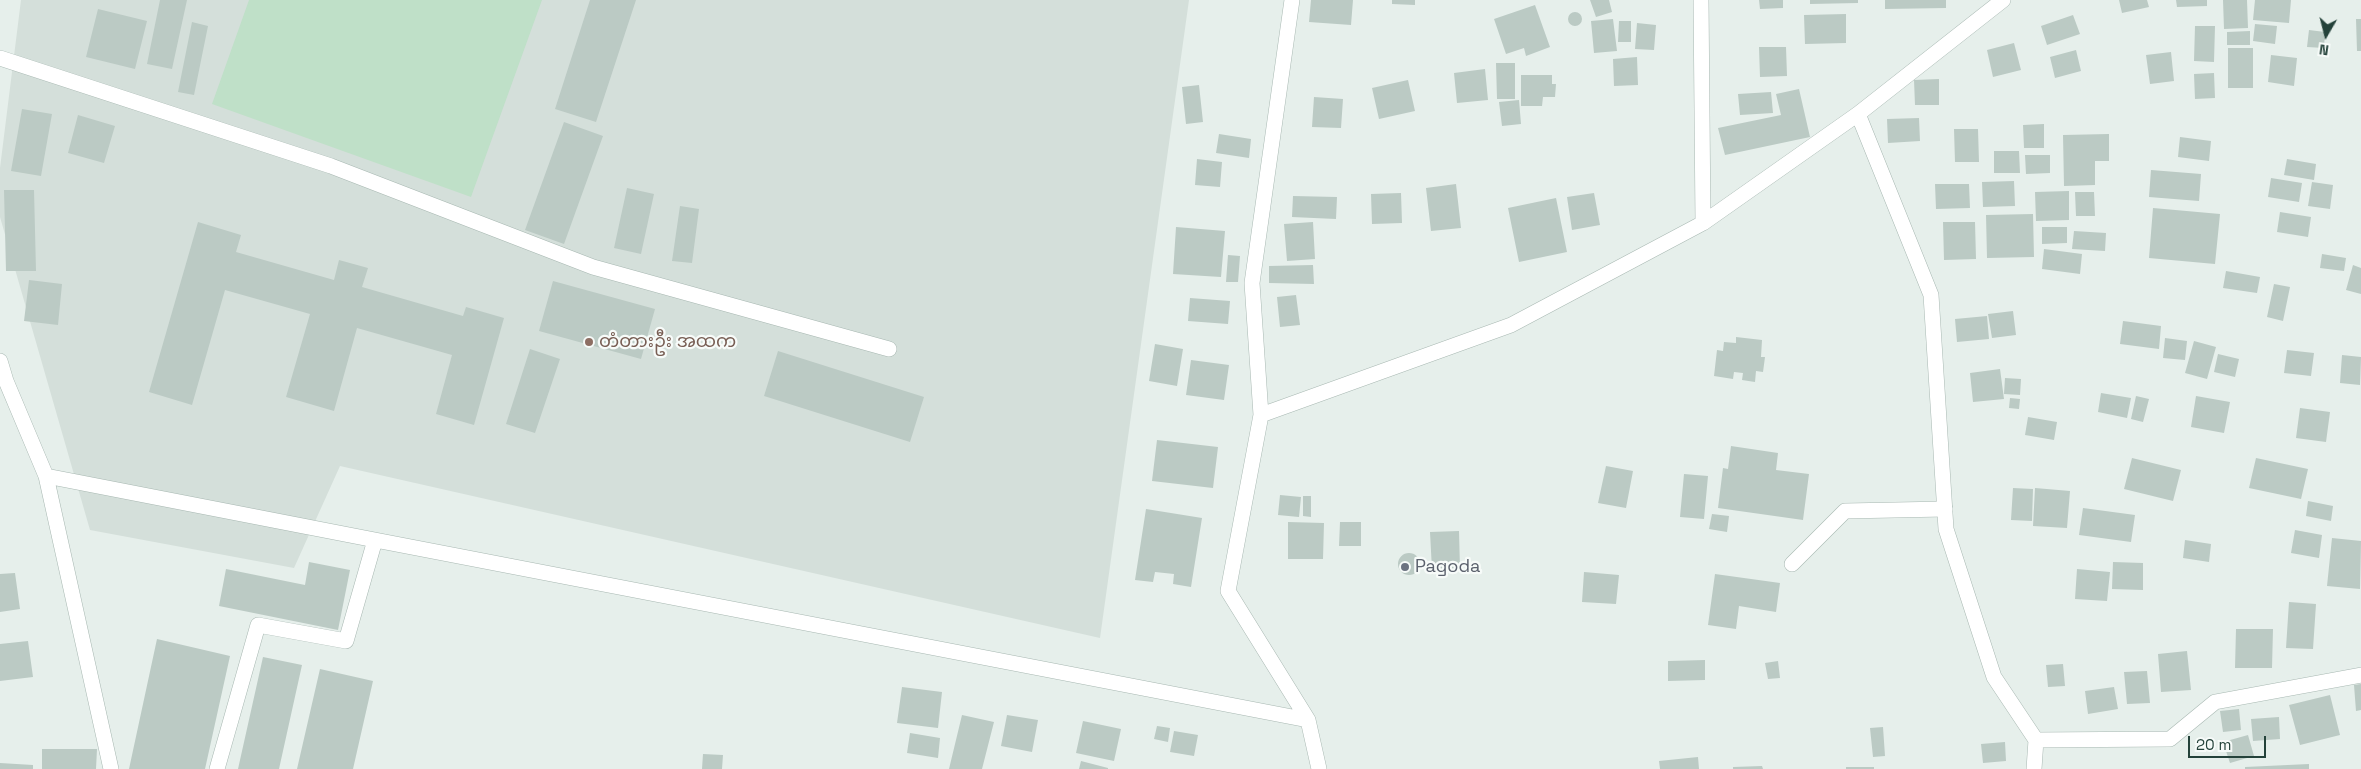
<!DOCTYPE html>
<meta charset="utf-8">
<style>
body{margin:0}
#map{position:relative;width:2361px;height:769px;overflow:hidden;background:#e6efeb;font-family:"Space Grotesk",sans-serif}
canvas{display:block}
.north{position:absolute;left:2301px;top:10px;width:50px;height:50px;-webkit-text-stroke:4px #f7fbf9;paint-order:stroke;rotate:188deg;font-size:14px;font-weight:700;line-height:20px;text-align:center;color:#24423a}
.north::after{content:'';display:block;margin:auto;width:18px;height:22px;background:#24423a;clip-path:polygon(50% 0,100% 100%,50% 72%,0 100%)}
.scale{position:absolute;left:2188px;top:736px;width:78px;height:22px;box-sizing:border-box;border:2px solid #24423a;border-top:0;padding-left:6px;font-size:15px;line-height:18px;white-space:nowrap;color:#24423a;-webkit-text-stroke:4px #f7fbf9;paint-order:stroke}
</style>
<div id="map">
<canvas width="2361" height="769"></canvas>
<div class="north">N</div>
<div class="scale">20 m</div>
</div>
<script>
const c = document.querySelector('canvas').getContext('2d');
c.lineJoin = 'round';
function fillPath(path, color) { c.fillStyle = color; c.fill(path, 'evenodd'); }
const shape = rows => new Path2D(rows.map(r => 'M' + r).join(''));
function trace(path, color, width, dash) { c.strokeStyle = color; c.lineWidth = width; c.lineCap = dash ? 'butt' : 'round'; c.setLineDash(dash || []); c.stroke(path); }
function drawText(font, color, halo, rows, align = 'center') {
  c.font = font + ' "Space Grotesk","Noto Sans Myanmar",sans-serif'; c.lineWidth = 4.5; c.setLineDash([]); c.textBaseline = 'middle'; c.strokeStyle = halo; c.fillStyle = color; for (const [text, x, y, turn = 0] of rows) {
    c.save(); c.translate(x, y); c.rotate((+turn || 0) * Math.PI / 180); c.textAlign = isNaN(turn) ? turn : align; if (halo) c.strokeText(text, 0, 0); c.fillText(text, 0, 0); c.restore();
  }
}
fillPath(shape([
 [21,0,1189,0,1100,638,340,466,294,568,90,530,0,217,0,168]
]), '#d4dfda');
fillPath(shape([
 [249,0,542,0,471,197,212,104]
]), '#bfe0c8');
fillPath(shape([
 [160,0,187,0,172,69,147,64],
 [590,0,636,0,596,122,555,109],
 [1311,0,1353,0,1351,25,1309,22],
 [1392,0,1415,0,1415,5,1392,4],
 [1590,0,1609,0,1612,12,1596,17],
 [1759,0,1783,0,1783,8,1760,9],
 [1810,0,1858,0,1858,3,1810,4],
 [1885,0,1946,0,1946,8,1885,9],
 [2119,0,2147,0,2149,7,2122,13],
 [2176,0,2207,0,2207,6,2177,7],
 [2223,0,2247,0,2248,28,2224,29],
 [2255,0,2291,0,2289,23,2253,20],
 [1535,5,1550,47,1526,56,1524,48,1506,54,1494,19],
 [98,9,147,21,135,69,86,57],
 '1568 19a7 7 0 1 1 14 0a7 7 0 1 1-14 0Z',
 [1846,14,1846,43,1805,44,1804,15],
 [2073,15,2080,34,2047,45,2041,26],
 [1613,19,1617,51,1594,53,1591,21],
 [2356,19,2361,19,2361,51,2357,51],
 [1619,21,1631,21,1631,42,1618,42],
 [192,22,208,26,194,95,178,92],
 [1637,23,1656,25,1654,50,1635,49],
 [2255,24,2277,26,2275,44,2253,41],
 [2195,26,2215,26,2214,62,2194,61],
 [2309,30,2325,32,2324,48,2307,47],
 [2250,31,2250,45,2227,45,2227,32],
 [2014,43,2021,70,1993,77,1987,50],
 [1759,47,1786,47,1787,76,1760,77],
 [2228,48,2253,48,2253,88,2228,88],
 [2076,50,2081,71,2055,78,2050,57],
 [2171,52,2174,81,2150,84,2146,55],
 [2271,55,2297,58,2294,86,2268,82],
 [1637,57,1638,85,1614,86,1613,59],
 [1496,63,1515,63,1515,99,1497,99],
 [1485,69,1488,100,1457,103,1454,73],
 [2214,73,2215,98,2195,99,2194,74],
 [1521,75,1552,75,1552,84,1556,84,1555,97,1543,97,1542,106,1521,106],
 [1939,79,1939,105,1915,105,1914,80],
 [1408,80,1415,111,1379,119,1372,88],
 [1199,85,1203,122,1186,124,1182,87],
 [1799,89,1810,137,1725,155,1718,128,1781,115,1776,94],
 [1771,92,1773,113,1740,115,1738,94],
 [1314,97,1343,99,1341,128,1312,127],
 [1519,100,1521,124,1502,126,1499,102],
 [22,109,52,114,41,176,11,171],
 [78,115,115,126,104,163,68,153],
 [1919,118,1920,141,1888,143,1887,119],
 [564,122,603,136,564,244,525,230],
 [2044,124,2044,148,2024,148,2023,125],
 [1954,129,1978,129,1979,162,1955,162],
 [1219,134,1251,139,1249,158,1216,153],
 [2109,134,2109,161,2095,161,2095,185,2064,186,2063,135],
 [2180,137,2211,141,2209,161,2178,157],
 [1994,151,2019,151,2020,173,1994,173],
 [2025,155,2050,155,2050,173,2026,174],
 [1197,159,1222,162,1220,187,1195,185],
 [2287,159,2316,164,2314,180,2284,175],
 [2151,170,2201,174,2199,201,2149,197],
 [2271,178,2302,183,2299,202,2268,197],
 [2014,181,2015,206,1983,207,1982,182],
 [2312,182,2333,185,2330,209,2308,206],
 [1456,184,1461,228,1431,231,1426,188],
 [1935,184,1969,184,1970,208,1936,209],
 [627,188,654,194,641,254,614,248],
 [4,190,34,190,36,271,6,271],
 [2069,191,2069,220,2036,221,2035,192],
 [2075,192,2094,192,2095,216,2076,216],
 [1401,193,1402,223,1372,224,1371,194],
 [1594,193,1600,225,1572,230,1567,197],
 [1293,196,1337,197,1336,219,1292,217],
 [1556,198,1567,252,1519,262,1508,208],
 [680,206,699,209,692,263,672,261],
 [2153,208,2220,214,2215,264,2149,258],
 [2280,212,2311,217,2308,237,2277,232],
 [2033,214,2034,257,1987,258,1986,215],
 [198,222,241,235,236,252,334,280,339,260,368,268,362,287,463,316,466,307,504,318,474,425,436,414,452,355,357,328,334,411,286,397,310,314,225,290,192,405,149,392],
 [1313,222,1315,259,1287,261,1284,224],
 [1943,222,1975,222,1976,259,1944,260],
 [1176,227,1225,231,1221,277,1173,274],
 [2042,227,2067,227,2067,243,2042,244],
 [2074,231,2106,233,2105,251,2072,249],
 [2044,249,2082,254,2080,274,2042,269],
 [2322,254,2346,258,2344,271,2320,268],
 [1228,255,1240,256,1238,282,1226,282],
 [1313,265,1314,284,1269,283,1269,266],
 [2353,265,2361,268,2361,294,2346,290],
 [2226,271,2260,277,2257,293,2223,288],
 [29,280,62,284,58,325,24,321],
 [553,281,655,309,641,359,539,331],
 [2274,284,2290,287,2283,321,2267,317],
 [1296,295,1300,325,1280,327,1277,297],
 [1190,298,1230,301,1228,324,1188,321],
 [2013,311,2016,335,1992,338,1988,314],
 [1987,316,1989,339,1957,342,1955,319],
 [2123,321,2161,326,2159,349,2120,344],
 [1736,337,1762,340,1761,357,1765,357,1763,372,1756,371,1755,382,1742,380,1743,373,1734,372,1733,379,1714,376,1717,350,1723,351,1724,342,1736,343],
 [2165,338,2187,341,2185,360,2163,358],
 [2194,341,2216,347,2207,379,2185,373],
 [1155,344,1183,349,1177,386,1149,381],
 [530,349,560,359,535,433,506,424],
 [2287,350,2314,353,2311,376,2284,373],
 [778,351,924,397,910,442,764,396],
 [2218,354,2239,359,2235,377,2214,372],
 [2342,355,2361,357,2360,385,2340,383],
 [1191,360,1229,365,1224,400,1186,395],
 [2000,369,2004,399,1973,402,1970,373],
 [2005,378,2021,379,2020,395,2004,394],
 [2101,393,2131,398,2127,418,2098,412],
 [2136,396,2149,399,2143,422,2131,419],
 [2196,396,2230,402,2224,433,2191,427],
 [2010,398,2020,399,2019,409,2009,408],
 [2300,408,2330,412,2326,442,2296,438],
 [2028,417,2057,422,2054,440,2025,435],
 [1157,440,1218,447,1213,488,1152,481],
 [1731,446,1778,453,1776,470,1809,474,1803,520,1718,508,1723,468,1728,469],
 [2132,458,2181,470,2173,501,2124,489],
 [2256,458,2308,469,2301,499,2249,488],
 [1606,466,1633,471,1626,508,1598,503],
 [1684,474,1708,476,1704,519,1680,517],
 [2013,488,2033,489,2032,521,2011,520],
 [2035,488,2070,491,2067,528,2033,526],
 [1280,495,1301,497,1299,517,1278,515],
 [1303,496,1311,496,1311,517,1303,516],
 [2308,501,2333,506,2331,521,2306,516],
 [2083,508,2135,515,2131,542,2079,535],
 [1146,509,1202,518,1191,587,1173,584,1174,574,1155,572,1153,582,1135,580],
 [1712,514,1729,516,1727,532,1709,529],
 [1288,522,1324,523,1323,559,1288,559],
 [1340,522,1361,522,1361,546,1339,546],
 [2295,530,2322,535,2319,558,2291,553],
 [1459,531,1460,569,1432,570,1430,532],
 [2332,538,2361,541,2360,589,2327,586],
 [2185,540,2211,544,2209,562,2183,558],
 '1398 564a11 11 0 1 1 22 0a11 11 0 1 1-22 0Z',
 [309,562,350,570,338,630,219,606,226,569,305,585],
 [2113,562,2143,563,2143,590,2112,589],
 [2077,569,2110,572,2107,601,2075,599],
 [1584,572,1619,575,1616,604,1582,602],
 [15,573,20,609,0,612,0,574],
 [1715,574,1780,583,1776,612,1739,606,1736,629,1708,625],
 [2289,602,2316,604,2313,649,2286,648],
 [2236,629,2273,629,2272,668,2235,668],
 [157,639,230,656,205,769,129,769],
 [28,641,33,677,0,681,0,644],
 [2187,651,2191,690,2161,692,2158,654],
 [263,657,302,665,279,769,238,769],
 [1705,660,1705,680,1668,681,1668,661],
 [1778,661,1780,678,1768,679,1765,663],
 [2063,664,2065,686,2048,687,2046,665],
 [320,669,373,681,353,769,297,769],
 [2147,671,2150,703,2127,704,2124,672],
 [2361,684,2361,710,2356,711,2354,685],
 [902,687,942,692,938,728,897,723],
 [2114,687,2118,709,2088,714,2085,691],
 [2330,695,2340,735,2300,745,2289,705],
 [2239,709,2241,730,2223,732,2220,711],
 [962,715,994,722,982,769,949,769],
 [1007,715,1038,720,1032,752,1001,746],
 [2279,717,2280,739,2253,741,2251,719],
 [1083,721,1121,729,1114,761,1076,753],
 [1157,726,1170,728,1168,742,1154,739],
 [1883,727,1885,756,1873,757,1870,728],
 [1174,731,1198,735,1194,756,1170,752],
 [910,733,940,738,938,758,907,753],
 [2248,735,2254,756,2230,763,2223,742],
 [2005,742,2006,761,1983,763,1981,744],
 [42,749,97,749,96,769,42,769],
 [703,754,723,755,722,769,702,769],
 [1698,757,1699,769,1660,769,1659,761],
 [1081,761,1108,768,1108,769,1079,769],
 [0,763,33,765,33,769,0,769],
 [2309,764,2309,769,2245,769,2245,767],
 [1762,766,1763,769,1733,769,1733,767],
 [1846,767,1874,767,1874,769,1846,769]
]), '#bbcac4');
const service = shape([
 [1792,564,1845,511,1945,509]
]);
const minor = shape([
 [1701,0,1703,223],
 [0,58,331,166,593,267,889,349],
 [1858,114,1931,295,1946,529,1994,677,2036,740,2034,769],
 [0,361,6,381,46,476,111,769],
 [1261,415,1252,283,1292,0],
 [46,476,375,540],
 [2036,740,2170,739,2215,702,2361,675],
 [217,769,258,625,346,641,375,540,1308,720],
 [1319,769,1308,720,1228,591,1261,415,1511,325,1703,223,1858,114,2003,0]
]);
trace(service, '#a8b8b2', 16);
trace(minor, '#a8b8b2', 16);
trace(service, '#fff', 15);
trace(minor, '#fff', 15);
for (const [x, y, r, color] of [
 [589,342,5,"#8d6e63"],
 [1405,567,5,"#6b7280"]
]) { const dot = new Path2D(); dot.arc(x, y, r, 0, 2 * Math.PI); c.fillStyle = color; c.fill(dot); trace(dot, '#f7fbf9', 2); }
drawText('18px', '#785e54', '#f7fbf9', [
 ["တံတားဦး အထက",599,342]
], 'left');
drawText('18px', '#5b616d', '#f7fbf9', [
 ["Pagoda",1415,567]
], 'left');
</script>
